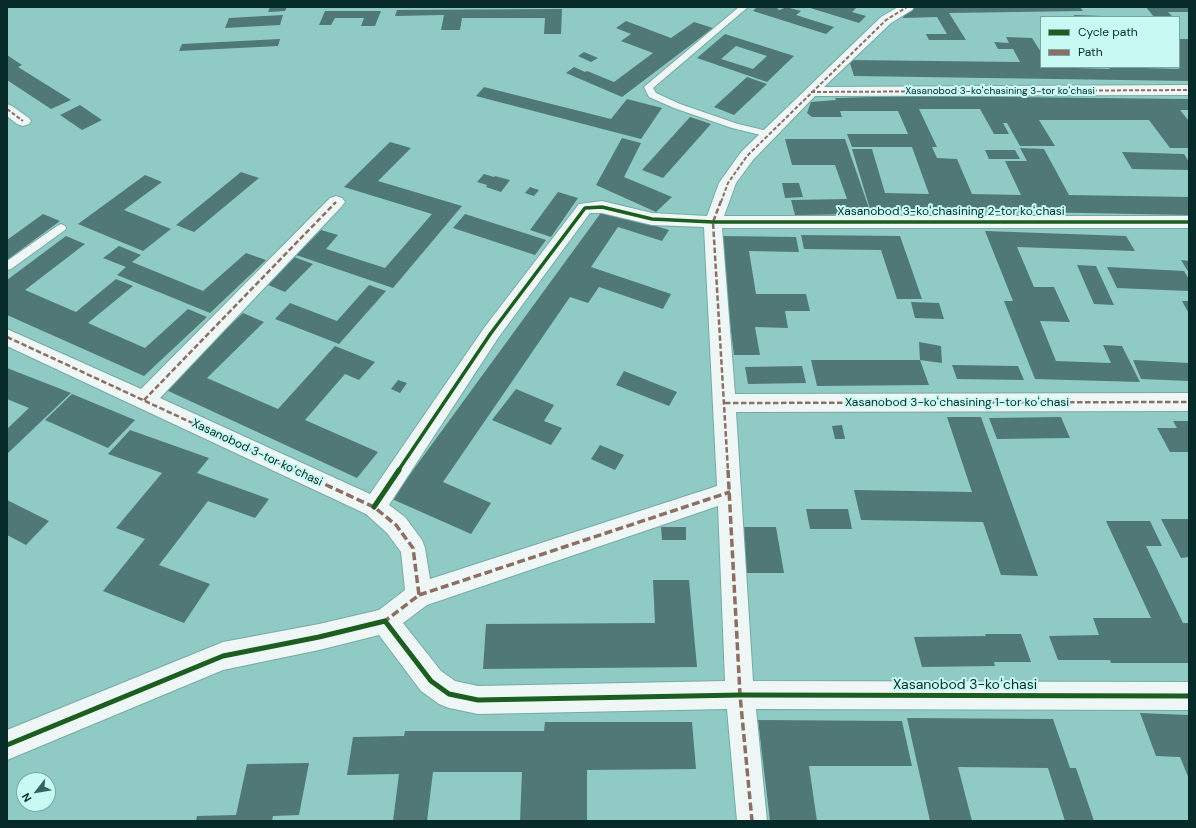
<!DOCTYPE html>
<meta charset="utf-8">
<style>
body{margin:0}
#map{position:relative;width:1196px;height:828px;overflow:hidden;background:#8fcbc4;font-family:"DM Sans",sans-serif}
canvas{display:block}
.frame{position:absolute;inset:0;border:8px solid #052a27;pointer-events:none}
.legend{position:absolute;left:1040px;top:16px;width:140px;height:52px;box-sizing:border-box;background:#c8faf3;border:1px solid #7aa7a1;margin:0;padding:5px 7px;list-style:none;font-size:12px;color:#052a27}
.legend li{display:flex;align-items:center;gap:8px;height:20px}
.legend b{width:20px;border:1px solid #7aa7a1}
.north{position:absolute;left:16px;top:772px;width:40px;height:40px;box-sizing:border-box;background:#c8faf3;border:1px solid #7aa7a1;border-radius:50%;rotate:239deg;font-size:11px;font-weight:700;line-height:16px;text-align:center;color:#052a27}
.north::after{content:'';display:block;margin:auto;width:14px;height:18px;background:#35625e;clip-path:polygon(50% 0,100% 100%,50% 72%,0 100%)}
</style>
<div id="map">
<canvas width="1196" height="828"></canvas>
<div class="frame"></div>
<ul class="legend">
<li><b style="height:5px;background:#1b5e20"></b>Cycle path</li>
<li><b style="height:5px;background:#8d6e63"></b>Path</li>
</ul>
<div class="north">N</div>
</div>
<script>
const c = document.querySelector('canvas').getContext('2d');
c.lineJoin = 'round';
function fillPath(path, color) { c.fillStyle = color; c.fill(path, 'evenodd'); }
const shape = rows => new Path2D(rows.map(r => 'M' + r).join(''));
function trace(path, color, width, dash) { c.strokeStyle = color; c.lineWidth = width; c.lineCap = dash ? 'butt' : 'round'; c.setLineDash(dash || []); c.stroke(path); }
function drawText(font, color, halo, rows, align = 'center') {
  c.font = font + ' "DM Sans",sans-serif'; c.lineWidth = 4; c.setLineDash([]); c.textBaseline = 'middle'; c.strokeStyle = halo; c.fillStyle = color; for (const [text, x, y, turn = 0] of rows) {
    c.save(); c.translate(x, y); c.rotate((+turn || 0) * Math.PI / 180); c.textAlign = isNaN(turn) ? turn : align; if (halo) c.strokeText(text, 0, 0); c.fillText(text, 0, 0); c.restore();
  }
}
fillPath(shape([
 [270,7,287,7,285,11,268,12],
 [757,7,780,7,777,9,780,10,786,7,801,11,796,15,834,27,826,34,753,11],
 [807,7,857,7,852,12,866,16,859,23],
 [918,7,1080,7,1083,11,949,13,966,40,929,40,926,34,947,34,937,17,903,18,906,10],
 [1146,7,1189,7,1189,12,1168,12,1173,17,1154,17],
 [562,9,561,34,544,34,545,18,462,18,460,30,441,30,444,15,395,16,397,10],
 [325,11,381,11,375,26,361,26,364,18,335,18,331,25,319,25],
 [283,15,280,25,225,28,229,18],
 [1074,15,1103,16,1103,17,1075,17],
 [626,21,671,38,694,22,713,28,622,97,566,73,574,67,585,72,587,71,614,82,653,53,621,41,631,34,616,28],
 [725,34,794,56,767,82,697,58],
 [736,46,767,56,753,69,721,59],
 [1006,37,1032,38,1041,52,1041,67,1110,69,1108,67,1179,69,1178,67,1179,67,1179,39,1189,39,1189,81,854,76,849,60,1020,62,1013,49,998,49,994,42,1009,43],
 [280,39,278,46,179,51,182,44],
 [584,52,598,58,591,62,578,56],
 [7,55,22,65,18,67,71,100,51,109,7,80],
 [747,77,767,84,734,115,714,107],
 [484,87,611,119,627,99,662,108,641,139,476,96],
 [913,96,1189,99,1189,110,1180,110,1189,121,1189,148,1170,148,1149,120,1039,120,1055,146,1020,146,1007,123,1003,123,1009,134,994,134,980,109,919,109,937,147,932,147,937,158,957,159,972,194,1021,195,1005,161,1027,161,1020,148,1044,149,1069,195,1189,197,1189,215,870,209,852,149,872,149,885,193,929,194,912,147,852,147,847,134,908,134,898,111,840,111,842,117,812,117,807,113,811,102,836,100,835,98],
 [80,105,102,120,82,130,60,115],
 [690,117,711,124,663,178,642,170],
 [622,138,641,143,624,177,672,197,656,212,596,185],
 [785,139,845,139,871,214,795,215,791,200,847,199,835,165,792,165],
 [390,142,411,148,378,181,462,206,393,288,296,255,321,230,338,235,326,249,385,268,432,214,344,187],
 [985,150,1015,150,1020,159,989,159],
 [1122,152,1184,154,1189,162,1189,170,1132,169],
 [241,172,259,178,194,232,176,225],
 [484,174,494,177,495,176,510,180,501,192,486,187,487,185,477,182],
 [145,175,162,182,124,210,171,229,143,251,78,224],
 [782,183,799,183,803,197,785,198],
 [530,187,539,190,534,196,525,193],
 [558,192,578,198,551,237,530,230],
 [603,210,669,230,662,241,618,227,591,267,671,294,663,309,599,287,588,303,570,297,443,482,491,503,471,534,392,499],
 [43,214,60,221,7,260,7,240],
 [465,214,546,240,535,255,453,228],
 [985,231,1126,236,1135,251,1017,247,1034,287,1054,287,1070,322,1040,321,1056,361,1111,363,1103,345,1122,346,1140,382,1035,379,1004,301,1013,301],
 [801,235,900,236,922,299,897,299,881,250,804,249],
 [66,236,85,244,25,290,76,312,116,279,133,286,88,323,145,348,188,309,207,317,144,376,7,315,7,280],
 [719,236,796,237,799,252,749,251,756,294,806,294,810,311,785,311,788,328,755,327,760,355,734,355],
 [119,246,141,255,132,262,203,291,246,253,266,260,210,313,117,275,126,267,103,258],
 [294,257,313,264,285,292,266,284],
 [1181,260,1189,261,1189,273],
 [1077,265,1096,266,1114,305,1094,304],
 [1107,267,1184,271,1189,279,1189,291,1117,288],
 [369,285,386,291,339,344,275,319,290,303,337,321],
 [1182,301,1189,301,1189,314],
 [911,302,939,303,944,319,915,318],
 [243,313,264,322,207,378,278,409,335,346,375,362,359,380,345,374,305,420,378,452,357,478,164,389],
 [919,342,941,346,942,363,920,360],
 [811,360,920,360,929,385,817,386],
 [1133,360,1189,363,1189,381,1141,379],
 [952,365,1018,366,1024,380,957,379],
 [802,366,806,383,748,384,745,367],
 [7,368,71,393,7,454,7,429,29,408,7,399],
 [624,371,677,392,669,406,616,385],
 [398,380,407,383,400,393,391,389],
 [516,389,554,405,544,421,562,428,551,445,492,420],
 [72,394,135,420,108,448,45,420],
 [947,417,981,417,1038,576,1001,575,983,522,861,520,854,490,972,492],
 [1061,417,1070,438,997,439,989,418],
 [1173,421,1189,421,1189,452,1170,452,1157,428,1177,428],
 [842,425,845,439,835,439,832,426],
 [130,430,209,458,197,473,269,499,255,518,208,501,159,565,210,584,184,623,103,591,145,539,116,528,162,473,108,454],
 [600,445,624,455,615,470,591,459],
 [7,500,49,521,26,545,7,535],
 [806,509,848,509,852,529,810,529],
 [1161,519,1189,519,1189,557,1181,558],
 [1106,521,1150,521,1162,546,1146,546,1183,623,1189,623,1189,663,1111,663,1110,660,1058,660,1049,636,1099,635,1093,618,1151,618],
 [661,527,686,527,686,540,662,540],
 [737,527,776,527,784,573,742,573],
 [653,580,689,580,697,667,483,669,486,624,655,623],
 [985,634,1021,634,1031,662,994,662,995,666,922,667,914,637,986,636],
 [1140,713,1189,715,1189,779,1180,757,1156,756],
 [907,718,1053,719,1070,768,1076,768,1094,821,1065,821,1048,768,958,767,972,821,930,821],
 [758,720,902,721,912,766,809,766,817,821,770,821],
 [545,722,692,722,696,769,587,770,587,821,520,821,522,772,433,772,427,821,393,821,399,774,347,775,353,737,404,736,405,731,544,731],
 [309,763,299,815,273,816,272,821,196,821,197,816,236,815,247,764]
]), '#507876');
const service = shape([
 [739,7,748,7,653,88,656,93,680,104,738,124,772,132,774,134,772,136,769,137,732,128,674,108,649,97,644,87,739,7],
 [61,224,65,226,66,228,65,230,11,269,7,270,7,261,57,226,61,224]
]);
const minor = shape([
 [898,7,914,7,912,10,891,23,824,87,1189,85,1189,95,815,96,753,160,736,183,724,216,1189,216,1189,228,722,228,735,394,1189,393,1189,411,736,412,753,681,1189,682,1189,710,756,709,767,821,737,821,727,709,478,714,449,708,439,704,421,691,379,635,319,650,223,670,7,760,7,730,223,642,319,624,379,610,405,590,401,552,387,533,366,514,7,346,7,329,141,389,330,198,336,196,342,198,345,202,342,206,160,398,370,494,484,328,579,204,602,201,652,213,707,216,719,183,741,152,881,17,898,7],
 [590,213,602,213,652,225,704,227,717,486,430,579,425,548,422,540,405,517,389,505,498,338,590,213],
 [718,506,725,681,478,686,455,681,441,671,403,623,427,605,718,506],
 [7,104,12,106,29,118,31,121,29,124,23,126,17,124,7,116,7,104]
]);
trace(service, '#78a9a4', 2);
trace(minor, '#78a9a4', 2);
fillPath(service, '#eef7f6');
fillPath(minor, '#eef7f6');
trace(shape([
 [811,92,1189,90],
 [7,109,23,121],
 [721,202,728,183,747,156,886,20,907,7]
]), '#8d6e63', 2, [4, 2]);
trace(shape([
 [721,201,713,222,728,471],
 [7,337,296,471],
 [144,400,336,202],
 [725,403,1189,402]
]), '#8d6e63', 2.5, [5.5, 2.5]);
trace(shape([
 [294,470,374,507,396,525,413,548,419,595,385,621],
 [728,470,740,695,752,821],
 [419,595,730,492]
]), '#8d6e63', 3.5, [8, 3.5]);
trace(shape([
 [398,471,491,333,585,208,602,207,652,219,713,222,1189,222]
]), '#1b5e20', 3.5);
trace(shape([
 [374,507,399,470],
 [7,745,223,656,319,637,385,621,431,681,449,694,478,700,740,695,1189,696]
]), '#1b5e20', 5);
drawText('10px', '#052a27', '#c8faf3', [
 ["Xasanobod 3-koʻchasining 3-tor koʻchasi",1000,91]
]);
drawText('12px', '#052a27', '#c8faf3', [
 ["Xasanobod 3-koʻchasining 2-tor koʻchasi",951,212],
 ["Xasanobod 3-koʻchasining 1-tor koʻchasi",957,403],
 ["Xasanobod 3-tor koʻchasi",257,453,25]
]);
drawText('14px', '#052a27', '#c8faf3', [
 ["Xasanobod 3-koʻchasi",965,685]
]);
</script>
